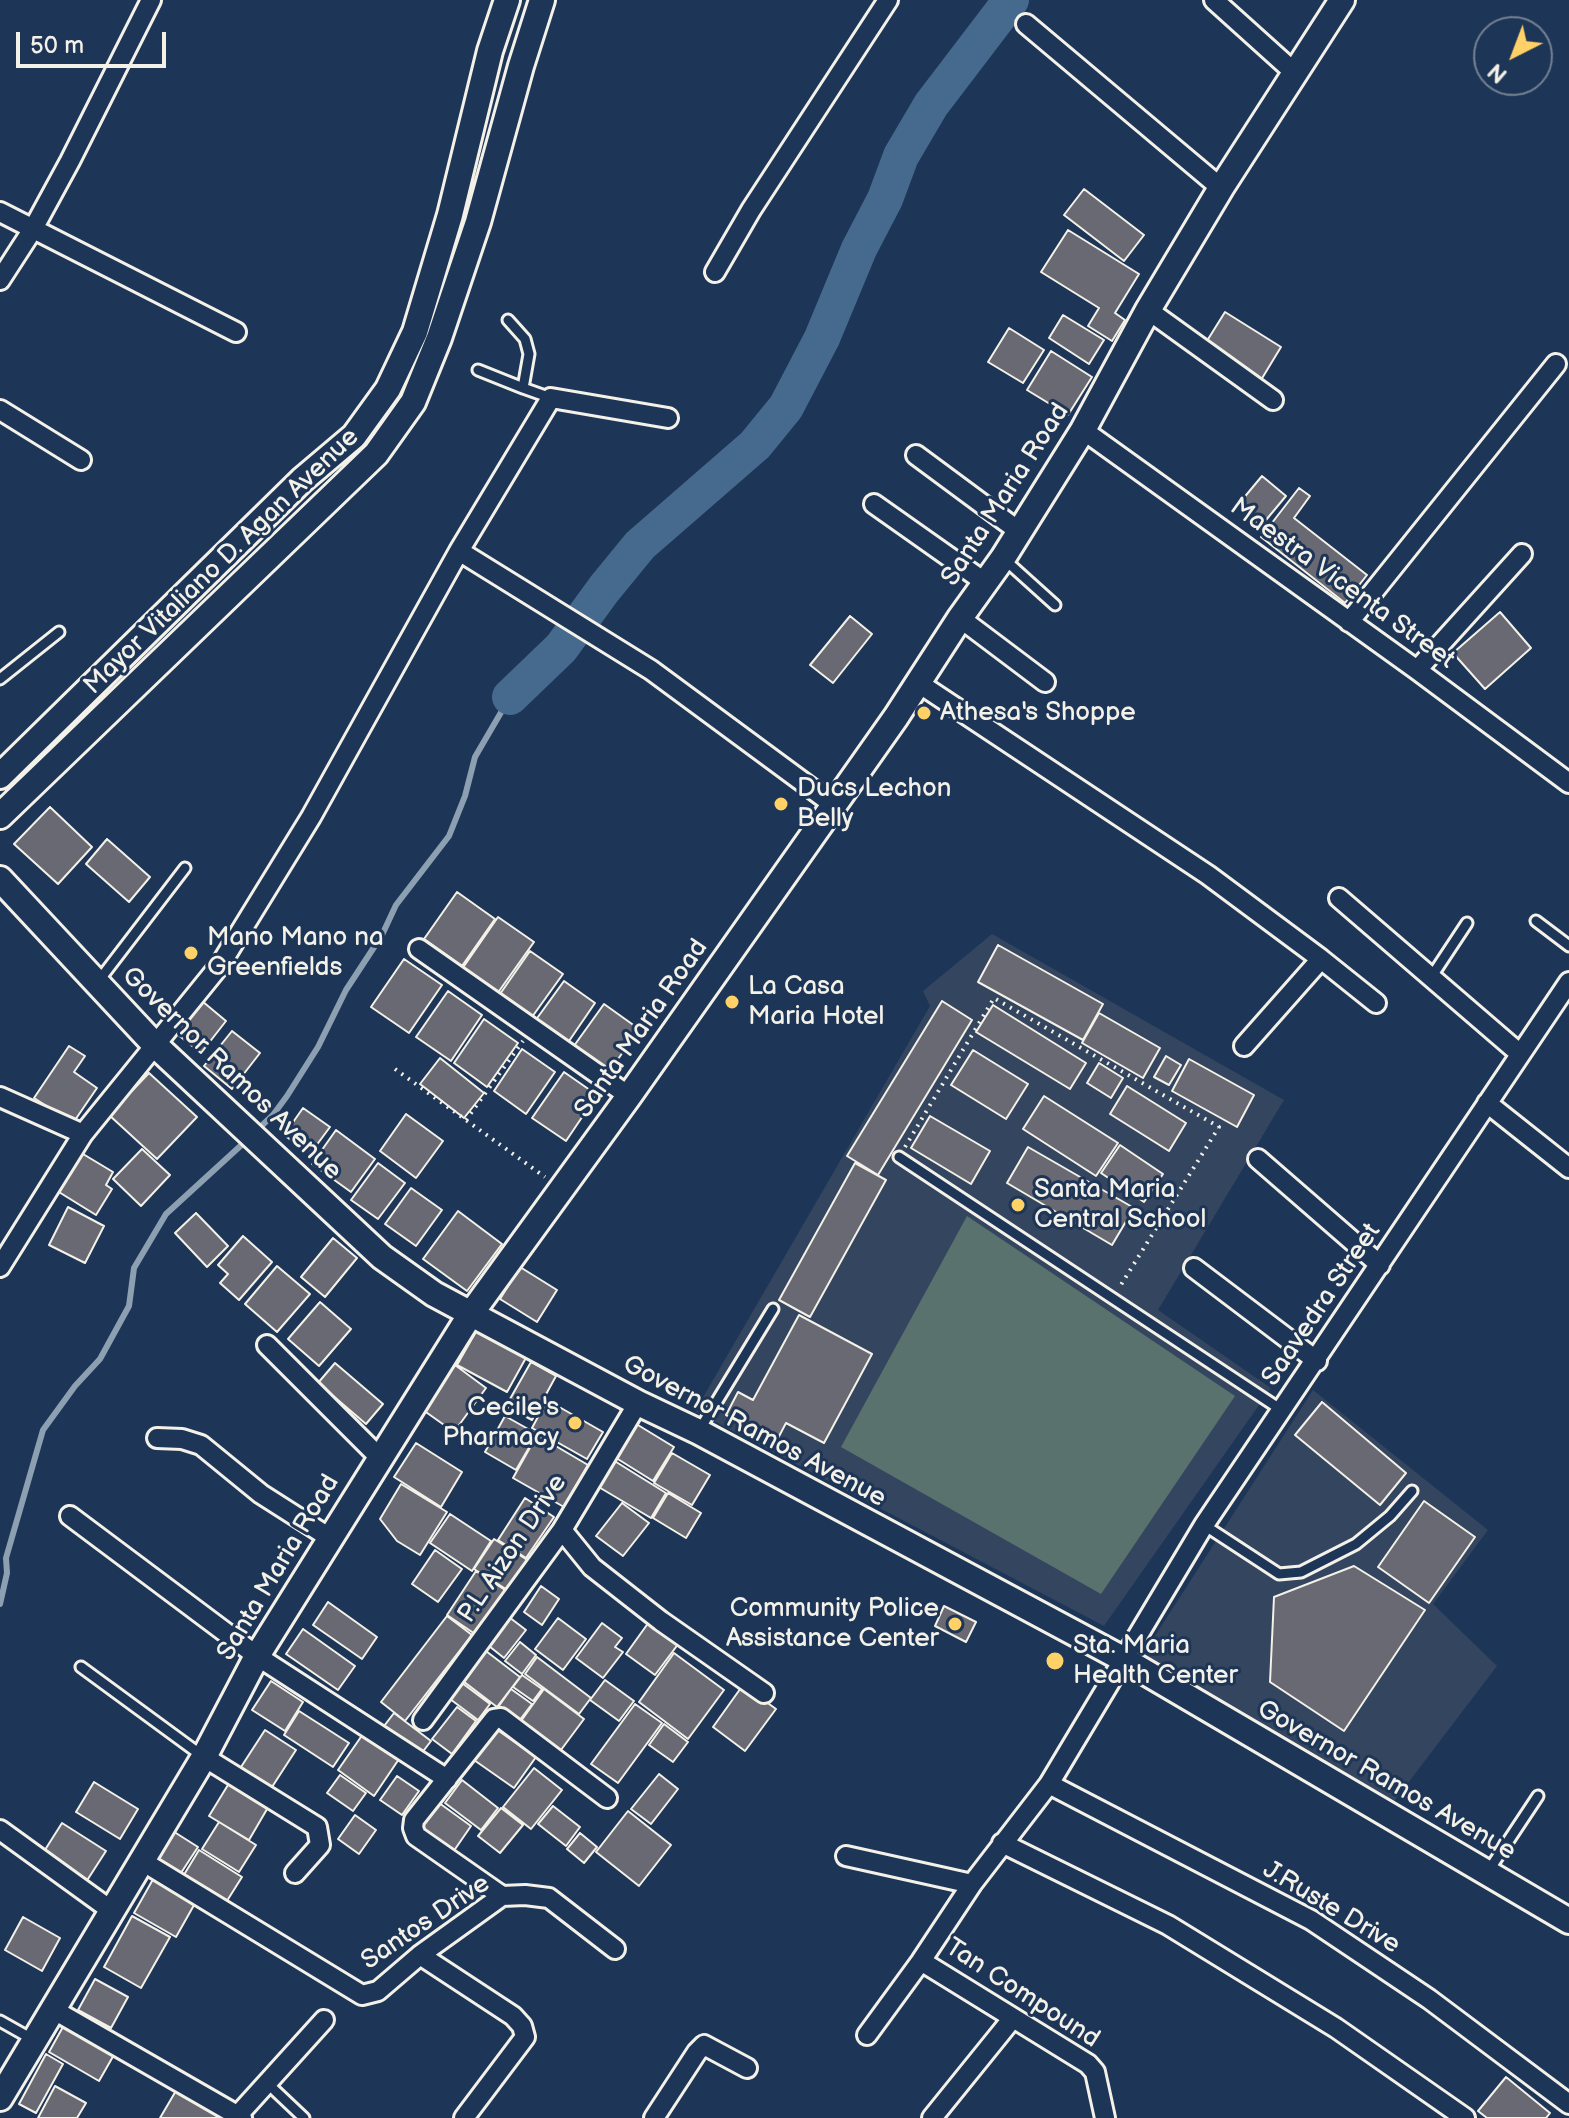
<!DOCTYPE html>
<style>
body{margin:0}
#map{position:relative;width:1569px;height:2118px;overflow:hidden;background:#1d3557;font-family:"Balsamiq Sans",sans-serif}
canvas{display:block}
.north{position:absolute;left:1473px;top:16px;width:80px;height:80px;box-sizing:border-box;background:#1d3557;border:2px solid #738091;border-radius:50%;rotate:222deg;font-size:22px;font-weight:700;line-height:32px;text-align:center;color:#f4f1e8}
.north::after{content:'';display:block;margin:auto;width:28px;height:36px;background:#ffd166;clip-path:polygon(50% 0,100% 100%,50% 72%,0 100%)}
.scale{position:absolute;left:16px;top:32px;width:150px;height:36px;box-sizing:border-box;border:4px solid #f4f1e8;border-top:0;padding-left:10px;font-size:24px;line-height:28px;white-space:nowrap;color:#f4f1e8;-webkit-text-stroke:6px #1d3557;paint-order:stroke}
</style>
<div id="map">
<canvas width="1569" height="2118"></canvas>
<div class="north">N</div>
<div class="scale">50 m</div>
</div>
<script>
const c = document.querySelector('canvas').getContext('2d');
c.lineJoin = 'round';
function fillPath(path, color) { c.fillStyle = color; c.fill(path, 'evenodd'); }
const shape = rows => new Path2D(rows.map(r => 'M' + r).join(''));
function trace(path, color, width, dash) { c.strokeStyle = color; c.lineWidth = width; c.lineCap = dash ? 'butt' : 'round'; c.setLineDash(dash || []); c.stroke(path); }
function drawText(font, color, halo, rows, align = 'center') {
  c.font = font + ' "Balsamiq Sans",sans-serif'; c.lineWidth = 6; c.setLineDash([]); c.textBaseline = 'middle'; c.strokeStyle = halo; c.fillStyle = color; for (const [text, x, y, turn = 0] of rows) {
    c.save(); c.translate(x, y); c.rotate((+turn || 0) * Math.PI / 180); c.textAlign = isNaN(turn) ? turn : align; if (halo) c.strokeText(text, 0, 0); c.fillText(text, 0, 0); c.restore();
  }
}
fillPath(shape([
 [992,934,1284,1100,1158,1310,1271,1388,1104,1626,695,1411,930,1006,923,991],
 [1313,1390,1488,1530,1433,1604,1497,1666,1392,1804,1142,1656]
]), '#34455f');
fillPath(shape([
 [967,1216,1235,1396,1101,1594,841,1447]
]), '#59726e');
trace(shape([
 [256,1131,273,1115,287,1096,318,1047,346,990,382,935,396,905,449,836,465,796,475,757,510,697],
 [0,1604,7,1573,6,1558,43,1430,75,1386,100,1359,129,1306,134,1268,166,1214,248,1139]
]), '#8ca0b2', 6);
trace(shape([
 [510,697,561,648,604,589,640,545,755,445,786,407,822,338,859,249,885,199,901,156,931,105,1011,0]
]), '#466a8e', 36);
const building = shape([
 [1084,189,1144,235,1124,261,1064,215,1084,189],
 [1068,230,1139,274,1115,313,1125,320,1112,341,1088,326,1099,308,1041,272,1068,230],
 [1225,312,1281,347,1261,380,1205,344,1225,312],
 [1063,315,1104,340,1089,364,1049,338,1063,315],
 [1009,328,1044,350,1023,383,988,362,1009,328],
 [1051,351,1092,377,1068,415,1027,390,1051,351],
 [1262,476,1286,496,1261,526,1237,506,1262,476],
 [1299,488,1310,496,1294,518,1367,575,1345,603,1261,537,1299,488],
 [1500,612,1531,648,1485,689,1453,653,1500,612],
 [850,616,872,634,833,683,810,665,850,616],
 [50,807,92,847,58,884,14,844,50,807],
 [107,839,150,877,129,902,86,864,107,839],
 [457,892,495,919,462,966,424,939,457,892],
 [498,917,534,942,497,994,462,969,498,917],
 [998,945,1103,1004,1083,1040,978,982,998,945],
 [530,951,563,974,532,1017,500,994,530,951],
 [404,959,442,985,409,1033,371,1007,404,959],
 [564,981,595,1003,567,1044,535,1021,564,981],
 [448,991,482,1015,451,1061,416,1037,448,991],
 [202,1001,226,1021,201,1053,177,1034,202,1001],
 [942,1001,972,1020,878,1175,847,1156,942,1001],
 [604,1004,639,1029,607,1075,571,1050,604,1004],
 [993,1005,1086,1063,1070,1089,976,1032,993,1005],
 [1099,1013,1160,1048,1143,1078,1082,1043,1099,1013],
 [484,1019,518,1043,487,1087,454,1063,484,1019],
 [232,1031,260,1053,232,1089,204,1066,232,1031],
 [69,1046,85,1056,74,1072,97,1088,73,1123,34,1098,69,1046],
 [522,1049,555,1072,526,1114,494,1091,522,1049],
 [973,1050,1028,1084,1006,1119,951,1085,973,1050],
 [1166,1056,1181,1065,1169,1085,1154,1077,1166,1056],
 [440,1058,484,1093,464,1118,420,1084,440,1058],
 [1189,1059,1254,1095,1237,1127,1172,1091,1189,1059],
 [1099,1063,1123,1078,1111,1098,1087,1083,1099,1063],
 [564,1072,597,1095,566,1141,532,1118,564,1072],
 [149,1073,197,1117,157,1159,109,1115,149,1073],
 [1127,1086,1186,1123,1169,1151,1110,1114,1127,1086],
 [1044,1096,1118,1143,1096,1176,1023,1129,1044,1096],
 [303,1108,330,1127,310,1154,284,1135,303,1108],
 [406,1114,443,1141,416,1178,380,1151,406,1114],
 [930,1116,990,1151,971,1184,911,1148,930,1116],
 [336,1130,375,1159,351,1192,312,1164,336,1130],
 [1120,1145,1163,1174,1144,1202,1101,1173,1120,1145],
 [1028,1147,1134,1208,1112,1245,1007,1183,1028,1147],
 [142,1149,170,1175,141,1206,113,1179,142,1149],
 [78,1151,113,1172,106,1185,112,1189,96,1215,54,1189,78,1151],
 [378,1163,405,1183,378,1219,351,1200,378,1163],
 [855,1163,886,1180,810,1317,779,1300,855,1163],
 [411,1188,442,1210,416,1246,385,1224,411,1188],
 [68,1207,104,1226,85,1263,49,1245,68,1207],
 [458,1211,502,1244,467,1291,423,1259,458,1211],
 [196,1213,228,1246,207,1267,175,1233,196,1213],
 [243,1236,272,1262,239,1300,220,1283,228,1274,218,1265,243,1236],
 [333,1238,357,1258,325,1297,301,1277,333,1238],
 [277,1266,310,1294,277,1332,245,1304,277,1266],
 [520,1267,557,1290,537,1322,500,1299,520,1267],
 [320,1302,351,1329,319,1366,288,1339,320,1302],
 [799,1315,872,1354,824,1443,786,1423,776,1442,726,1415,738,1392,753,1400,799,1315],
 [478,1328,527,1356,507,1392,457,1365,478,1328],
 [531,1362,556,1376,532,1420,506,1406,531,1362],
 [335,1363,383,1404,366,1424,318,1383,335,1363],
 [455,1365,486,1388,454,1432,423,1410,455,1365],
 [547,1400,603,1432,587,1459,532,1428,547,1400],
 [1322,1402,1406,1473,1380,1505,1295,1435,1322,1402],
 [505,1416,537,1434,516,1470,485,1452,505,1416],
 [633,1422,674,1447,653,1481,613,1456,633,1422],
 [537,1435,588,1465,564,1507,513,1478,537,1435],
 [416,1443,462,1472,441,1507,394,1477,416,1443],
 [672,1453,710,1475,692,1505,654,1483,672,1453],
 [613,1460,666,1493,651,1518,597,1486,613,1460],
 [401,1484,447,1512,420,1555,397,1541,380,1519,401,1484],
 [668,1493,701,1513,686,1538,653,1518,668,1493],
 [525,1498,554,1517,526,1558,498,1540,525,1498],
 [1424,1501,1475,1537,1429,1603,1378,1567,1424,1501],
 [622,1503,649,1523,623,1556,596,1536,622,1503],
 [450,1514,491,1541,472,1571,430,1543,450,1514],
 [494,1539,529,1561,509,1591,474,1569,494,1539],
 [435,1550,462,1569,438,1602,412,1584,435,1550],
 [1354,1566,1425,1610,1344,1731,1270,1682,1274,1597,1354,1566],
 [476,1571,505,1590,475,1634,447,1615,476,1571],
 [541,1586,559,1599,542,1625,524,1612,541,1586],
 [328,1602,377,1637,362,1659,313,1625,328,1602],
 [944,1606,976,1622,966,1642,935,1626,944,1606],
 [505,1614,526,1630,504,1658,484,1642,505,1614],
 [447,1616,472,1635,405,1721,381,1702,447,1616],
 [558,1618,586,1639,563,1670,535,1649,558,1618],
 [649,1622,679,1643,655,1675,626,1654,649,1622],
 [602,1623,622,1638,615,1647,623,1652,603,1678,576,1658,602,1623],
 [303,1629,355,1666,338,1690,286,1654,303,1629],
 [520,1642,536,1655,522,1674,505,1661,520,1642],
 [482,1648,520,1677,497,1707,459,1678,482,1648],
 [674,1653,724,1690,688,1739,639,1702,674,1653],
 [537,1657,591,1698,579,1714,525,1674,537,1657],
 [522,1675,542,1689,533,1701,513,1687,522,1675],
 [605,1680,634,1701,619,1721,590,1700,605,1680],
 [271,1681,303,1702,285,1731,252,1710,271,1681],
 [462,1683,490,1704,478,1720,450,1699,462,1683],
 [743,1685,776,1709,745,1751,713,1727,743,1685],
 [511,1689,532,1704,516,1725,496,1710,511,1689],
 [544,1689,584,1719,555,1758,516,1728,544,1689],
 [635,1704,662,1723,618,1783,591,1764,635,1704],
 [457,1707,476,1721,452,1754,432,1739,457,1707],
 [299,1711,349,1743,333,1767,284,1735,299,1711],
 [394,1713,431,1741,418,1758,381,1730,394,1713],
 [664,1724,688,1742,673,1762,649,1745,664,1724],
 [496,1729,536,1757,514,1788,474,1760,496,1729],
 [265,1730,296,1750,272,1787,241,1767,265,1730],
 [363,1734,399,1759,374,1796,338,1770,363,1734],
 [534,1768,562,1790,531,1829,503,1807,534,1768],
 [659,1774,678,1789,651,1824,631,1809,659,1774],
 [340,1775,366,1793,353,1811,327,1793,340,1775],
 [397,1776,419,1791,402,1815,380,1800,397,1776],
 [231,1780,270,1804,249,1840,209,1816,231,1780],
 [462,1780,498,1808,481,1830,445,1803,462,1780],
 [94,1782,138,1809,120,1839,76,1812,94,1782],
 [435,1800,471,1826,451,1855,415,1829,435,1800],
 [553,1806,580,1827,566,1846,538,1824,553,1806],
 [501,1808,523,1825,500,1853,478,1836,501,1808],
 [628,1811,671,1845,639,1886,596,1852,628,1811],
 [355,1815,376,1830,359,1854,338,1839,355,1815],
 [219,1822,256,1845,239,1872,202,1849,219,1822],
 [62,1823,106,1851,86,1882,43,1853,62,1823],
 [168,1828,198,1847,179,1876,150,1857,168,1828],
 [580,1833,597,1847,584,1863,567,1849,580,1833],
 [199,1850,242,1877,225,1904,182,1878,199,1850],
 [156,1874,198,1898,176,1937,134,1913,156,1874],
 [132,1916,170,1937,141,1988,104,1967,132,1916],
 [23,1917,60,1938,42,1971,5,1950,23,1917],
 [95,1979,128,1997,111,2028,78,2010,95,1979],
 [64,2025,115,2053,99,2081,49,2052,64,2025],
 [46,2054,63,2064,36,2113,19,2104,46,2054],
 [1506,2077,1550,2113,1546,2118,1487,2118,1478,2111,1506,2077],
 [55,2086,86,2103,77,2118,38,2118,55,2086],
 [177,2089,228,2118,160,2118,177,2089]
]);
fillPath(building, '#686972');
trace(building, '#f4f1e8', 2);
const lane = shape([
 [508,320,525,339,529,354,523,388,551,398],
 [478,370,523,388],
 [1004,559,1055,605],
 [0,679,59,632],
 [1536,921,1569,946],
 [1430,979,1467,923],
 [97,983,185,868],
 [899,1157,1283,1411],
 [700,1429,773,1309],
 [1204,1525,1279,1574,1301,1572,1356,1544,1390,1516,1412,1491],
 [81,1667,201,1755],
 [1487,1873,1538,1796],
 [0,2021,32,2039],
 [267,2083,304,2118]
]);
const street = shape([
 [1214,0,1295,73],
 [1026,24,1221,188],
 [0,212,236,332],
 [715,272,751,210,888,0],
 [0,280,33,229,70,161,151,0],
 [1148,310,1273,400],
 [0,410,81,460],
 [1083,430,1417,670,1569,783],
 [916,455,1020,532],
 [874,504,986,583],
 [459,551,651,670,834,805],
 [960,618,1045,682],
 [1349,622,1556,364],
 [1417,670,1522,554],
 [917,682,1208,875,1321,959,1376,1003],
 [1339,898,1519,1053],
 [419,949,629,1096],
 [1244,1046,1321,959],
 [0,1097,83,1134],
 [1487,1103,1569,1168],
 [1258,1159,1380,1265],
 [0,1267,83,1134,220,965,311,817,459,551,551,398,668,418],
 [1194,1268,1317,1361],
 [267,1345,379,1457],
 [157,1438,182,1439,201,1445,261,1494,330,1538],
 [70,1516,257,1656,447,1779],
 [562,1530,592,1567,661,1621,764,1693],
 [423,1720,562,1530,638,1403],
 [204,1757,317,1827,320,1845,295,1873],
 [1049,1784,1311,1920,1429,1999,1569,2104],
 [0,1830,112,1911],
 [1002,1843,1168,1925,1336,2028,1465,2118],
 [846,1856,972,1884],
 [142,1861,362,1995,378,1991,420,1955,502,1896,525,1895,549,1898,615,1949],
 [502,1896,416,1836,413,1828,414,1820,494,1719,501,1718,607,1798],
 [420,1955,513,2016,522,2026,525,2037,464,2118],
 [921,1961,1088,2064,1095,2072,1105,2118],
 [54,2010,242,2118],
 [867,2035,921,1961,972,1884,1049,1784,1204,1525,1569,982],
 [238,2115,324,2020],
 [654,2118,697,2052,704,2045,747,2068],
 [932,2118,1012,2019]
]);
const secondary = shape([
 [0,776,302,480,354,436,388,389,415,332,450,215,490,51,507,0],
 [0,816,376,454,413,402,439,338,478,222,521,66,542,0],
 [0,879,155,1045,382,1257,434,1294,638,1403,699,1432,1123,1659,1569,1921],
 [0,2098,204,1757,257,1656,470,1315,629,1096,896,717,960,618,1003,558,1083,430,1148,310,1221,188,1342,0]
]);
trace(lane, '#f4f1e8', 15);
trace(street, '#f4f1e8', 24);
trace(secondary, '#f4f1e8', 30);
trace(shape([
 [395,1069,545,1177],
 [466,1120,523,1041],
 [905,1147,994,998,1219,1127,1119,1288]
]), '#f4f1e8', 4, [2, 6]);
trace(lane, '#1d3557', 9);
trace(street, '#1d3557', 18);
trace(secondary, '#1d3557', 24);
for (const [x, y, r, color] of [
 [924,713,8,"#ffd166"],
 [781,804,8,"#ffd166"],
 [191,953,8,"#ffd166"],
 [732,1002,8,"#ffd166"],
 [1018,1205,8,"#ffd166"],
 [575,1423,8,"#ffd166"],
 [955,1624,8,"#ffd166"],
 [1055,1661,10,"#ffd166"]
]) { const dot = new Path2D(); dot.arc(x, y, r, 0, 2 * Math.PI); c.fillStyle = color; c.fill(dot); trace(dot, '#1d3557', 3); }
drawText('26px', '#f4f1e8', '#1d3557', [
 ["Santa Maria Road",1006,495,-57],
 ["Mayor Vitaliano D. Agan Avenue",222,562,-44],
 ["Maestra Vicenta Street",1342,584,36],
 ["Santa Maria Road",642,1029,-55],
 ["Governor Ramos Avenue",231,1074,44],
 ["Saavedra Street",1322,1305,-56],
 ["Governor Ramos Avenue",754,1432,28],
 ["P.L Aizon Drive",513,1549,-56],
 ["Santa Maria Road",279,1568,-59],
 ["Governor Ramos Avenue",1386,1781,30],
 ["J.Ruste Drive",1331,1908,31],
 ["Santos Drive",426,1923,-34],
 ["Tan Compound",1022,1994,33]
]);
drawText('26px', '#f4f1e8', '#1d3557', [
 ["Athesa's Shoppe",940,713],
 ["Ducs Lechon",797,789],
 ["Belly",797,819],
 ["Mano Mano na",207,938],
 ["Greenfields",207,968],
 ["La Casa",748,987],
 ["Maria Hotel",748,1017],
 ["Santa Maria",1034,1190],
 ["Central School",1034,1220],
 ["Cecile's",559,1408,"right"],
 ["Pharmacy",559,1438,"right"],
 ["Community Police",939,1609,"right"],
 ["Assistance Center",939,1639,"right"],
 ["Sta. Maria",1073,1646],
 ["Health Center",1073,1676]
], 'left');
</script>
